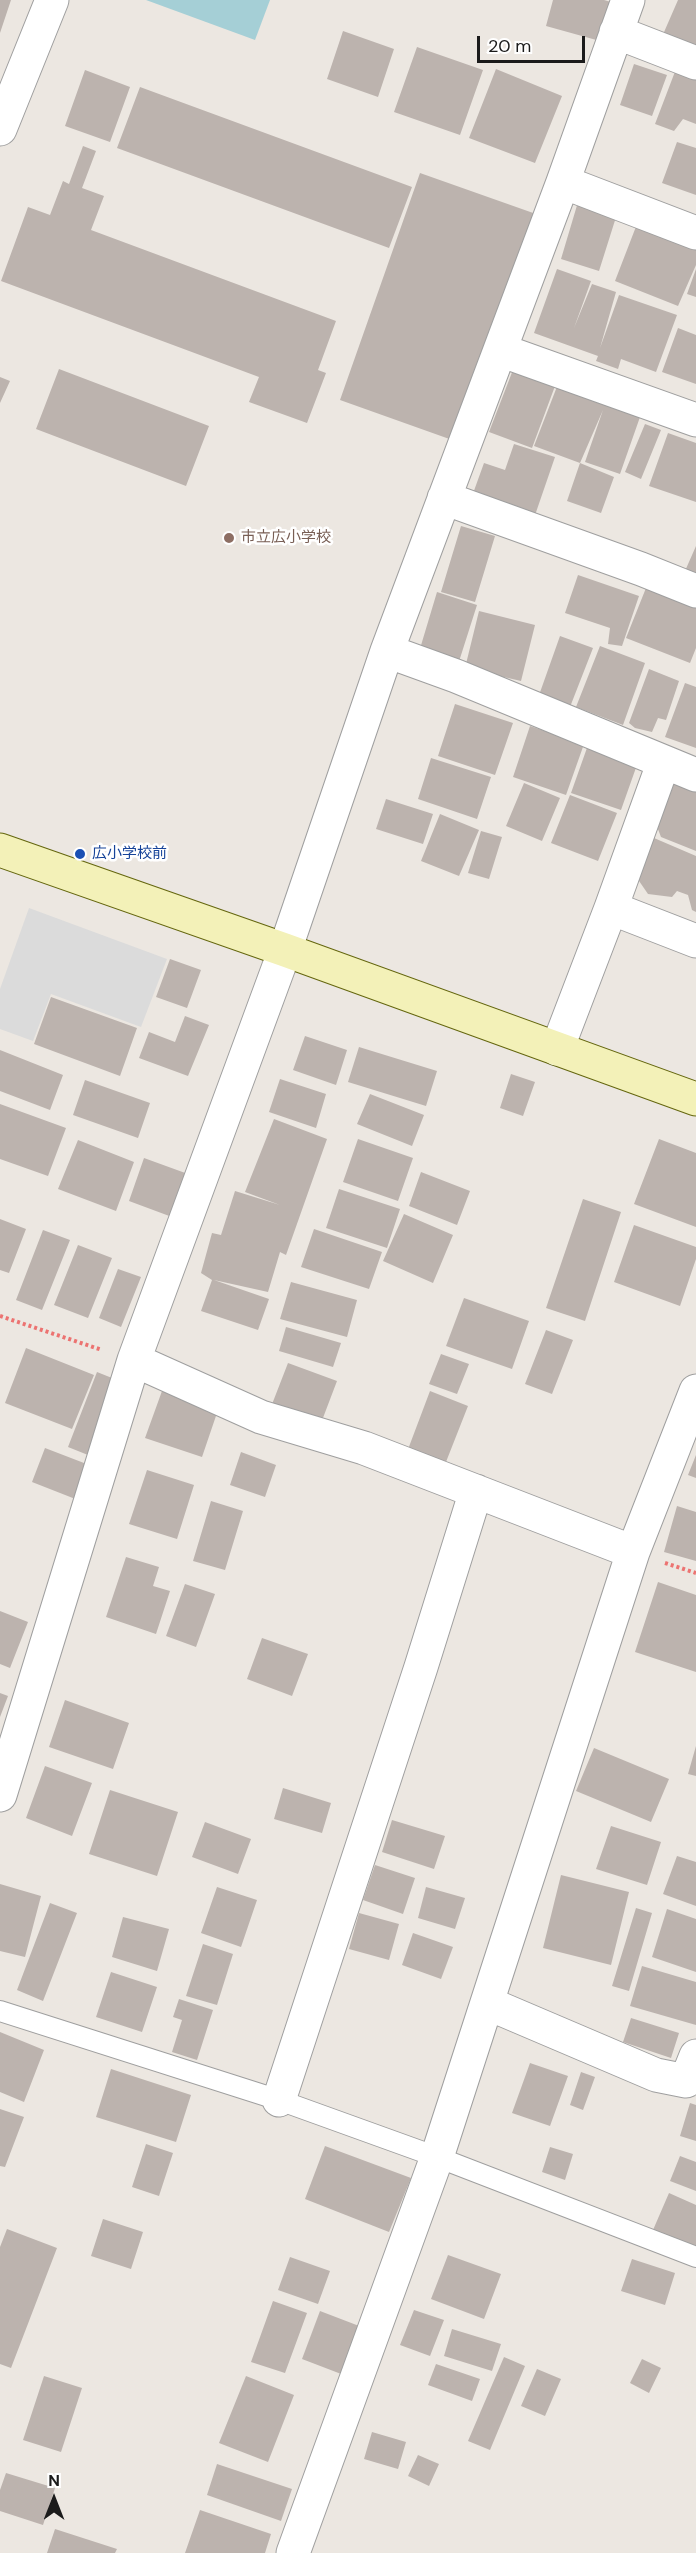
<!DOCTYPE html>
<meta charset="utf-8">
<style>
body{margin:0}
#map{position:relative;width:696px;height:2553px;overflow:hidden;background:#ece7e1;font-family:"DM Sans",sans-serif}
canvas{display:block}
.north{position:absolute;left:24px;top:2469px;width:60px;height:60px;-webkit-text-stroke:4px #fff;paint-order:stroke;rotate:0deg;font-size:16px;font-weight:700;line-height:24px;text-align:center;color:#1b1b1b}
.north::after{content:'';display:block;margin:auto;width:21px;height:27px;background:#1b1b1b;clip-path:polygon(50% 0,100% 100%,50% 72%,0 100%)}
.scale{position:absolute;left:477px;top:36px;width:108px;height:27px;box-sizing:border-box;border:3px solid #1b1b1b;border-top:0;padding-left:8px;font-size:18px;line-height:21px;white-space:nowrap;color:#1b1b1b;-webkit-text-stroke:4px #fff;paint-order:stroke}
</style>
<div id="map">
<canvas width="696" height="2553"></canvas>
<div class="north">N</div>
<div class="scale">20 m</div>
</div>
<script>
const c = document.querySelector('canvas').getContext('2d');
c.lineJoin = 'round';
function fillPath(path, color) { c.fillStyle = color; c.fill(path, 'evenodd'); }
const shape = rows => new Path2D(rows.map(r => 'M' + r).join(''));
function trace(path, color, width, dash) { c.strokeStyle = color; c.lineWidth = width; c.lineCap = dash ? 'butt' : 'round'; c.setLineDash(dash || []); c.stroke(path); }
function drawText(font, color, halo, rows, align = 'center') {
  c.font = font + ' "DM Sans","Noto Sans JP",sans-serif'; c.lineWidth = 5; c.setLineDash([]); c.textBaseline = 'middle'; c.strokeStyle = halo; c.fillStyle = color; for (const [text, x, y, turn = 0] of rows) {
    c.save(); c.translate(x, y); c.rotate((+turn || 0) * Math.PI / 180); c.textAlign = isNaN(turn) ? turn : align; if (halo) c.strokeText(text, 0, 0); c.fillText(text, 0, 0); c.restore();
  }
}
fillPath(shape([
 [29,908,167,959,141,1027,51,994,33,1041,0,1029,0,989]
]), '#dbdbdb');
fillPath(shape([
 [146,0,270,0,255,40]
]), '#a5cfd6');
fillPath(shape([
 [0,0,11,0,0,33],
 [553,0,604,0,611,2,600,41,546,26],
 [678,0,696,0,696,51,661,39],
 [343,31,394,49,378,97,327,79],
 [417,47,483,70,460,135,394,112],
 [634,64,667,75,652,116,620,105],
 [496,69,562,96,535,163,469,138],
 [676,69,696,77,696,124,683,119,674,131,655,124],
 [85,70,130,87,110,142,65,126],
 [140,87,412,187,389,248,117,148],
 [677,142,696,148,696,195,662,183],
 [83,146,96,151,82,188,104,196,91,230,336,321,318,370,326,373,307,423,249,402,259,377,1,281,28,207,50,215,63,181,69,184],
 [420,173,536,214,455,441,340,400],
 [578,202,617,214,599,271,561,259],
 [637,224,696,250,696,265,678,306,615,281],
 [557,269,591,281,574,328,592,284,616,292,600,348,619,295,677,315,656,372,621,359,618,369,596,361,598,356,534,333],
 [696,269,696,297,687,294],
 [678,328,696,335,696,384,662,372],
 [516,362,558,378,532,448,489,432],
 [59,369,209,426,186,486,36,429],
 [0,377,10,381,0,403],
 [558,384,640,417,620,474,585,462,603,410,580,463,534,446],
 [645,424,661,430,641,479,625,472],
 [668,433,696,443,696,502,649,486],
 [514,444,555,457,533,521,471,499,484,463,505,470],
 [580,463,614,477,601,513,567,501],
 [461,526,495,536,475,602,441,592],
 [696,546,696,576,685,571],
 [578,575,639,596,622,646,608,644,610,628,565,613],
 [646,588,696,608,696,648,690,663,626,638],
 [437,592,477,605,455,674,416,662],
 [479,611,535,625,521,681,465,668],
 [560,636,593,648,570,707,538,698],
 [600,646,645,663,623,725,576,707],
 [649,669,679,681,666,720,658,718,652,732,635,728,629,723],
 [685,683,696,687,696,748,665,737],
 [455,704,513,723,495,775,438,756],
 [530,726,584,744,566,795,513,777],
 [588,745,638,762,621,810,571,793],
 [431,758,491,777,477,819,418,799],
 [672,780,696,789,696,851,661,837,656,824],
 [524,783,560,798,542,841,506,826],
 [570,795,617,813,598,861,551,843],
 [386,799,433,814,423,844,376,829],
 [440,814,479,830,459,876,421,861],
 [481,831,502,837,489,879,468,873],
 [654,838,696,856,696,912,692,910,688,895,677,891,672,897,648,894,637,878],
 [170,959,201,970,187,1008,156,997],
 [51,997,137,1028,120,1076,34,1044],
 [185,1016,209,1025,188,1076,139,1058,149,1032,175,1042],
 [305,1036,347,1050,336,1085,293,1070],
 [359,1047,437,1071,426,1106,348,1082],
 [0,1050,63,1075,50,1110,0,1091],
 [511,1074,535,1082,523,1116,500,1108],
 [280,1079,326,1094,316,1128,269,1112],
 [85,1080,150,1103,138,1138,73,1115],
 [370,1094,424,1115,412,1146,357,1124],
 [0,1104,66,1128,48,1176,0,1159],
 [274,1119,327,1139,286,1255,280,1252,268,1292,214,1280,269,1299,258,1330,201,1311,212,1280,201,1273,212,1233,221,1235,235,1191,280,1205,245,1192],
 [358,1139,413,1158,398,1201,343,1182],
 [659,1139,696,1153,696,1227,634,1204],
 [78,1140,134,1162,116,1211,58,1189],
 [144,1158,188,1174,172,1217,129,1201],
 [421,1172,470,1191,457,1225,409,1206],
 [339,1189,400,1209,387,1248,326,1228],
 [583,1199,621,1212,585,1321,546,1308],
 [404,1214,453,1235,433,1283,383,1261],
 [0,1219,26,1229,9,1273,0,1270],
 [634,1225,696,1247,696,1259,680,1306,614,1282],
 [314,1229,382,1252,369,1289,301,1267],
 [43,1230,70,1240,42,1310,16,1300],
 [78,1245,112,1258,88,1318,54,1305],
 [118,1269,141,1277,121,1327,99,1318],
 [291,1282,357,1300,347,1337,280,1319],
 [464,1298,529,1321,512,1369,446,1346],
 [286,1327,341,1343,333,1367,279,1351],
 [546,1330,573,1340,552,1394,525,1384],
 [26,1348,94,1375,72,1429,5,1403],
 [441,1354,469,1364,457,1394,429,1384],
 [288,1363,337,1381,318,1431,269,1412],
 [97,1372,122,1382,93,1457,68,1447],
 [162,1391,218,1410,202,1457,145,1438],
 [430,1391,468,1406,444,1467,407,1452],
 [45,1448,97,1468,83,1502,32,1482],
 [241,1452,276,1465,265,1497,230,1485],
 [696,1455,696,1478,688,1475],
 [147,1470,194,1485,177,1539,129,1524],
 [211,1501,243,1511,225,1570,193,1561],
 [677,1506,696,1512,696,1561,664,1552],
 [126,1557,159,1567,153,1586,170,1591,156,1634,106,1617],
 [658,1582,696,1595,696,1672,635,1652],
 [185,1584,215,1594,196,1647,166,1636],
 [0,1611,28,1622,10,1668,0,1664],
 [262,1638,308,1654,292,1696,247,1679],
 [0,1693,8,1696,0,1717],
 [65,1700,129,1723,113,1769,49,1747],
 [696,1746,696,1776,688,1774],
 [594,1748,669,1779,651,1822,576,1791],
 [45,1766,92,1783,72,1836,26,1818],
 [283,1788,331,1803,322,1833,274,1819],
 [110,1790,178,1812,157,1876,89,1854],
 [392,1820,445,1836,434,1869,382,1852],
 [205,1822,251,1839,238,1874,192,1857],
 [611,1826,661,1842,647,1885,596,1869],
 [677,1856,696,1862,696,1906,663,1894],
 [375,1865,415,1878,403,1914,363,1900],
 [561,1875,629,1892,611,1965,543,1948],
 [0,1884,41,1896,25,1957,0,1951],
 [217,1887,257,1900,241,1947,201,1933],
 [426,1887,465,1898,455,1929,418,1918],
 [50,1903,77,1913,43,2001,17,1990],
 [636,1908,652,1913,629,1991,612,1986],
 [667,1909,696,1919,696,1972,652,1957],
 [359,1913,399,1924,389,1960,349,1949],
 [123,1917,169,1929,157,1971,112,1957],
 [413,1933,453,1947,441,1979,402,1965],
 [203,1944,233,1954,217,2005,186,1996],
 [642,1966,696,1982,696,2025,630,2006],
 [111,1972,157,1987,142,2032,96,2017],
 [179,1999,213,2010,197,2060,172,2052,182,2020,173,2017],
 [631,2018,679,2033,671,2058,623,2042],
 [0,2032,44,2050,24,2102,0,2092],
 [530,2063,568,2076,550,2126,512,2113],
 [111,2069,191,2095,176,2142,96,2117],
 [581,2072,595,2077,583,2110,570,2105],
 [690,2103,696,2105,696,2141,680,2136],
 [0,2109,24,2117,5,2167,0,2166],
 [146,2144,173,2153,159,2196,132,2187],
 [325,2146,411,2178,389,2232,305,2199],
 [550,2147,573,2154,565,2180,542,2172],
 [680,2156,696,2162,696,2191,670,2181],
 [669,2193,696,2205,696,2249,653,2230],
 [103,2219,143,2232,131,2269,91,2256],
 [7,2229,57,2248,11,2368,0,2364,0,2247],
 [448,2255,501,2274,484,2319,431,2299],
 [290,2257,330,2271,318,2304,278,2290],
 [632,2259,675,2273,665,2305,621,2291],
 [273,2301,307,2313,285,2373,251,2362],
 [414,2310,444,2320,430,2356,400,2345],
 [320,2311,367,2329,349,2377,302,2359],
 [452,2329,501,2344,492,2371,444,2356],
 [504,2357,525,2366,490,2450,468,2441],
 [642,2359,661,2368,649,2393,630,2383],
 [436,2364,480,2379,472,2401,428,2385],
 [537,2369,561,2379,545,2416,521,2406],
 [44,2376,82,2388,61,2452,23,2440],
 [246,2376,294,2395,268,2462,219,2443],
 [372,2432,406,2442,398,2469,364,2459],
 [418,2455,439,2464,429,2486,408,2476],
 [217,2464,292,2489,281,2521,207,2495],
 [6,2473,55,2488,43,2525,0,2511,0,2490],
 [200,2510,271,2534,265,2553,185,2553],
 [55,2529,117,2549,115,2553,47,2553]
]), '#bcb3ae');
const lane = shape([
 [0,2011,279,2100,437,2157,696,2257]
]);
const street = shape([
 [616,32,696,63],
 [0,129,52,0],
 [563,182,696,233],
 [500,350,696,420],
 [444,498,641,569,696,591],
 [387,651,456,676,696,775],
 [611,908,696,941],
 [557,1049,611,908,663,764],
 [134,1360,261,1417,364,1448,633,1552],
 [0,1795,134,1360,285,950,387,651,563,182,628,0],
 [487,2003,656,2075,686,2081,696,2056],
 [279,2100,421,1667,476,1491],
 [293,2553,437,2157,633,1552,696,1391]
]);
const secondary = shape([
 [0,850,285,950,696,1099]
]);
trace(lane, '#9f9f9f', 22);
trace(street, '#9f9f9f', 35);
trace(secondary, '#64660e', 35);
trace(shape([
 [0,1316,102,1350],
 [665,1563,696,1573]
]), '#ec7371', 4, [3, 3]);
trace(lane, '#fff', 20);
trace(street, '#fff', 33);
trace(secondary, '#f3f1b8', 33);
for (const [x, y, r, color] of [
 [229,538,6,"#8d6e63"],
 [80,854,6,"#1a4fb4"]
]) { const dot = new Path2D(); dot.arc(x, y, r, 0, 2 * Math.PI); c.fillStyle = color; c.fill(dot); trace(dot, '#fff', 2); }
drawText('15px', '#785e54', '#fff', [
 ["市立広小学校",241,538]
], 'left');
drawText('15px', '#164399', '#fff', [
 ["広小学校前",92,854]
], 'left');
</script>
